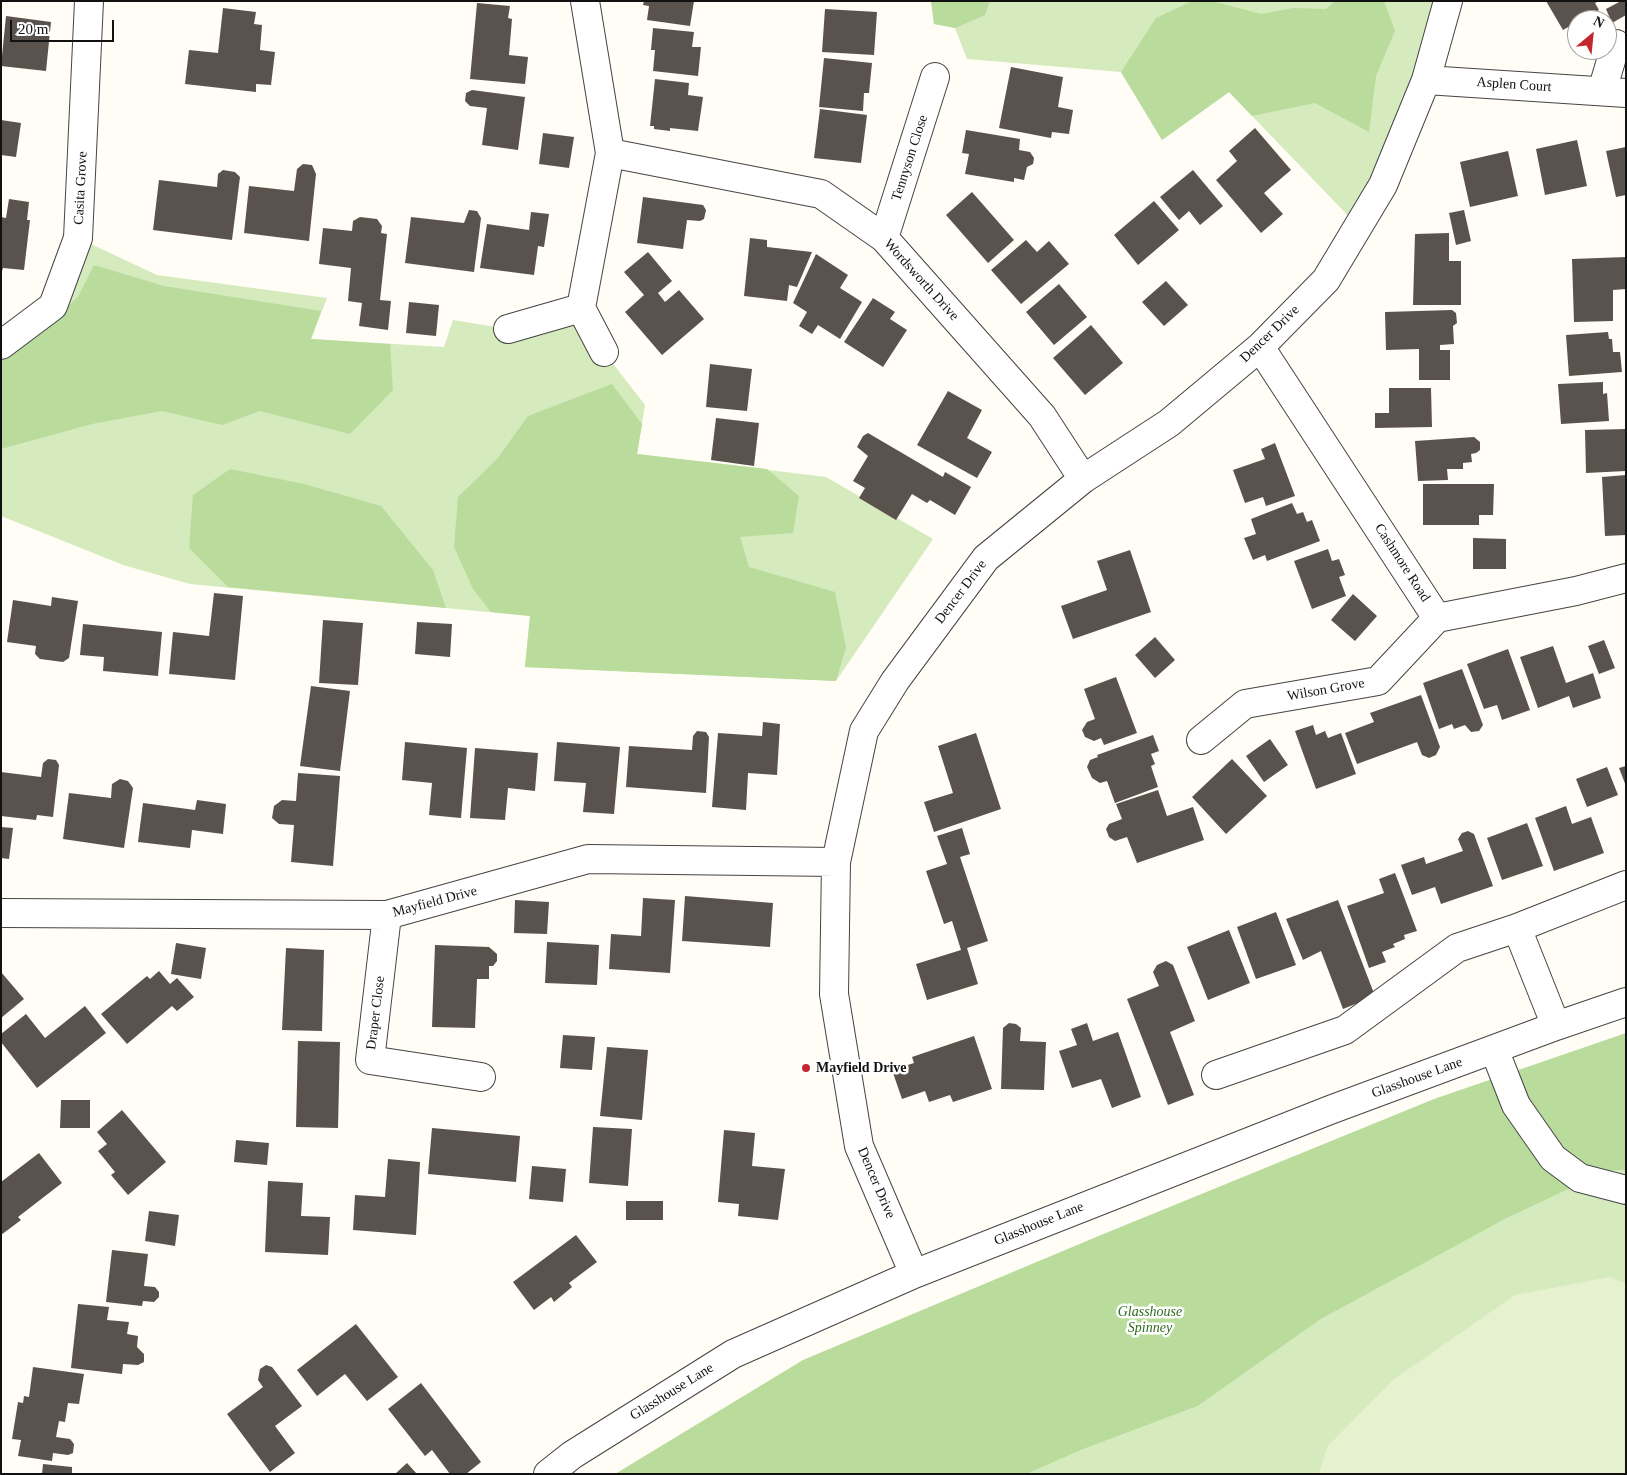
<!DOCTYPE html>
<style>
body{margin:0}
#map{position:relative;width:1627px;height:1475px;overflow:hidden;background:#fffdf5;font-family:"Times New Roman",serif}
canvas{display:block}
.frame{position:absolute;inset:0;border:2px solid #111;pointer-events:none}
.north{position:absolute;left:1567px;top:10px;width:50px;height:50px;box-sizing:border-box;background:#fff;border:1px solid #a0a0a0;border-radius:50%;rotate:28deg;font-size:14px;font-weight:700;line-height:20px;text-align:center;color:#111}
.north::after{content:'';display:block;margin:auto;width:18px;height:22px;background:#c4262e;clip-path:polygon(50% 0,100% 100%,50% 72%,0 100%)}
.scale{position:absolute;left:10px;top:20px;width:104px;height:22px;box-sizing:border-box;border:2px solid #111;border-top:0;padding-left:6px;font-size:15px;line-height:18px;white-space:nowrap;color:#111;-webkit-text-stroke:4px #fff;paint-order:stroke}
</style>
<div id="map">
<canvas width="1627" height="1475"></canvas>
<div class="frame"></div>
<div class="north">N</div>
<div class="scale">20 m</div>
</div>
<script>
const c = document.querySelector('canvas').getContext('2d');
c.lineJoin = 'round';
function fillPath(path, color) { c.fillStyle = color; c.fill(path, 'evenodd'); }
const shape = rows => new Path2D(rows.map(r => 'M' + r).join(''));
function trace(path, color, width, dash) { c.strokeStyle = color; c.lineWidth = width; c.lineCap = dash ? 'butt' : 'round'; c.setLineDash(dash || []); c.stroke(path); }
function drawText(font, color, halo, rows, align = 'center') {
  c.font = font + ' "Times New Roman",serif'; c.lineWidth = 5; c.setLineDash([]); c.textBaseline = 'middle'; c.strokeStyle = halo; c.fillStyle = color; for (const [text, x, y, turn = 0] of rows) {
    c.save(); c.translate(x, y); c.rotate((+turn || 0) * Math.PI / 180); c.textAlign = isNaN(turn) ? turn : align; if (halo) c.strokeText(text, 0, 0); c.fillText(text, 0, 0); c.restore();
  }
}
fillPath(shape([
 [931,1,1448,1,1358,226,1229,92,1162,140,1121,72,967,59,955,28,934,24],
 [78,238,157,275,327,298,311,339,444,347,453,320,508,329,581,308,604,352,645,405,637,454,826,477,933,539,836,681,525,667,530,616,190,584,123,565,1,516,1,345,53,306],
 [1626,1170,1626,1474,1027,1474,1081,1450,1198,1406,1321,1319,1488,1227,1607,1171]
]), '#d5ebbd');
fillPath(shape([
 [931,1,990,1,985,15,955,28,934,24],
 [1192,1,1212,1,1261,14,1293,8,1326,9,1335,1,1384,1,1395,31,1376,76,1369,132,1315,103,1252,116,1229,92,1162,140,1121,72,1156,18],
 [94,265,164,286,321,311,311,339,390,344,393,390,350,434,260,411,222,425,162,411,92,424,1,449,1,355,48,324,78,297],
 [612,384,642,424,637,454,767,469,799,496,793,533,740,537,749,567,835,592,846,648,836,681,525,667,530,616,491,612,473,589,454,547,458,497,497,459,528,416],
 [230,469,304,484,381,506,433,570,446,608,228,587,189,548,193,495],
 [1626,1033,1626,1170,1607,1171,1503,1220,1321,1319,1198,1406,1081,1450,1027,1474,615,1474,803,1360,1101,1235,1434,1099]
]), '#b9dc9c');
fillPath(shape([
 [1610,1277,1626,1284,1626,1474,1319,1474,1327,1447,1393,1380,1515,1295]
]), '#e6f2cf');
fillPath(shape([
 [644,1,694,1,690,26,647,20,649,6,643,5],
 [1546,1,1599,1,1595,3,1599,10,1581,20,1577,20,1577,22,1563,30],
 [1621,1,1626,1,1626,15,1612,23,1606,9],
 [477,3,510,6,508,18,512,19,509,55,528,57,525,84,470,79],
 [223,8,256,12,254,24,262,25,260,50,275,52,271,85,256,84,256,92,185,84,189,50,218,53],
 [825,9,877,12,874,55,822,52],
 [6,16,51,22,46,71,1,66],
 [653,28,694,32,692,47,701,47,698,76,653,71,655,50,651,50],
 [824,58,872,63,869,93,864,93,863,111,819,107],
 [1011,67,1063,77,1058,107,1073,110,1069,134,1052,132,1051,138,999,128],
 [655,79,689,83,688,95,703,97,698,131,670,128,670,131,654,129,654,126,650,126],
 [472,90,525,97,518,150,482,145,487,108,470,106,465,101,466,93],
 [820,109,867,115,861,163,814,158],
 [1,120,21,123,16,157,1,155],
 [1255,128,1291,170,1264,193,1283,214,1261,233,1216,180,1237,161,1229,151],
 [966,130,1020,139,1019,150,1030,152,1034,158,1033,164,1027,167,1024,180,1014,178,1014,182,965,174,969,154,962,153],
 [543,133,574,137,569,168,539,164],
 [1577,140,1587,186,1545,195,1536,149],
 [1626,147,1626,195,1616,197,1606,151],
 [1508,151,1518,196,1470,207,1460,162],
 [303,164,312,165,316,174,309,241,244,233,249,186,294,191,297,169],
 [223,170,235,172,240,177,232,240,153,230,159,180,217,187,218,174],
 [1193,170,1223,206,1200,225,1189,211,1179,220,1160,197],
 [972,192,1014,240,988,263,946,215],
 [643,197,703,205,706,210,704,219,700,221,687,220,683,249,637,243],
 [9,199,29,202,27,220,30,220,24,270,3,268,1,274,1,217,6,218],
 [1154,201,1179,230,1138,265,1114,235],
 [469,210,477,211,481,218,474,272,405,263,411,217,464,223],
 [1464,210,1471,241,1456,245,1449,213],
 [531,212,549,214,544,247,538,246,534,275,480,268,487,224,529,230],
 [360,217,377,219,382,226,381,233,387,234,380,300,391,301,388,330,359,326,362,303,348,301,351,268,319,264,323,228,352,231,353,221],
 [1449,233,1449,261,1461,261,1461,305,1413,305,1415,234],
 [750,238,767,240,767,247,812,252,797,287,789,285,787,301,744,296],
 [1026,240,1037,252,1049,241,1069,264,1021,304,991,270],
 [648,252,672,281,658,293,665,302,679,290,704,319,662,355,625,312,644,295,624,272],
 [816,254,848,275,840,288,862,302,840,339,818,325,812,334,799,326,807,312,793,303],
 [1626,257,1626,289,1613,290,1613,321,1574,322,1572,259],
 [1166,281,1188,305,1164,326,1142,302],
 [1059,284,1087,317,1054,345,1026,312],
 [873,298,895,312,890,319,907,330,883,367,844,342],
 [409,302,439,305,436,336,406,333],
 [1452,310,1456,313,1457,323,1453,326,1454,344,1440,345,1440,350,1450,350,1450,380,1419,380,1419,349,1386,350,1385,312],
 [1091,325,1123,363,1085,395,1053,358],
 [1608,332,1609,339,1612,339,1613,352,1620,352,1622,372,1569,376,1566,335],
 [710,364,752,369,747,411,706,407],
 [1603,382,1603,394,1607,393,1609,421,1561,424,1558,384],
 [1389,388,1431,388,1432,427,1375,428,1375,413,1389,413],
 [948,391,982,410,967,438,992,452,977,478,917,445],
 [716,418,759,423,754,466,711,460],
 [1626,429,1626,471,1586,473,1585,430],
 [868,433,943,477,945,472,971,487,955,515,930,500,927,503,912,494,896,520,859,498,865,488,853,481,868,456,857,447,863,436],
 [1474,437,1480,442,1480,450,1476,453,1471,454,1472,462,1463,463,1463,469,1447,469,1448,480,1418,481,1415,441],
 [1275,443,1295,496,1266,506,1263,497,1245,503,1233,470,1265,459,1261,449],
 [1626,475,1626,535,1605,536,1602,477],
 [1423,484,1494,484,1493,515,1479,515,1479,525,1423,525],
 [1292,503,1297,514,1303,512,1307,522,1312,520,1320,541,1267,561,1265,555,1253,560,1244,538,1256,534,1251,519],
 [1473,538,1506,539,1506,569,1473,569],
 [1328,549,1332,561,1339,559,1345,575,1339,577,1346,596,1312,609,1294,561],
 [1130,550,1151,612,1073,639,1061,606,1107,590,1097,561],
 [214,593,243,596,235,680,169,674,173,632,209,636],
 [1353,594,1377,616,1355,641,1331,620],
 [52,597,78,601,69,658,63,662,40,659,35,654,36,646,7,642,13,600,51,606],
 [323,620,363,623,358,685,319,683],
 [417,622,452,624,450,657,415,654],
 [83,624,162,632,158,676,103,671,104,657,80,655],
 [1155,637,1175,660,1155,678,1135,655],
 [1604,640,1615,668,1599,674,1588,646],
 [1553,646,1566,683,1593,673,1601,698,1573,708,1569,696,1538,708,1520,657],
 [1508,649,1530,710,1502,720,1497,705,1484,709,1467,664],
 [1462,669,1483,725,1479,731,1471,732,1465,725,1454,729,1452,724,1439,729,1423,683],
 [1116,677,1137,733,1104,745,1101,738,1094,741,1085,737,1082,730,1087,722,1095,719,1084,689],
 [311,686,350,691,340,771,300,766],
 [1421,695,1440,747,1436,755,1429,758,1422,755,1417,742,1357,764,1345,733,1374,722,1370,713],
 [763,722,780,724,777,775,748,773,746,810,712,807,718,733,762,736],
 [1313,725,1316,735,1325,731,1328,738,1341,733,1356,774,1316,789,1295,731],
 [697,731,706,732,709,737,706,793,626,787,629,746,692,750,693,736],
 [976,733,1001,809,934,832,924,802,953,793,938,746],
 [1153,735,1159,751,1151,754,1155,764,1151,766,1158,787,1115,803,1107,781,1100,783,1092,778,1087,767,1090,760,1098,757,1097,755],
 [1270,739,1288,765,1264,782,1246,756],
 [405,742,467,748,461,818,429,815,432,783,402,780],
 [557,742,620,747,614,814,583,812,586,783,554,781],
 [475,748,538,753,535,791,508,788,505,820,470,818],
 [48,759,56,760,59,765,53,817,37,815,36,820,1,816,1,772,41,777,43,763],
 [1232,759,1267,796,1226,834,1192,797],
 [1626,766,1626,786,1619,768],
 [1607,767,1618,795,1587,807,1576,779],
 [298,773,340,776,333,866,291,862,294,825,279,824,272,818,274,806,282,800,296,801],
 [120,779,128,781,133,788,124,848,63,839,69,793,111,798,112,784],
 [1158,790,1167,816,1193,807,1204,840,1137,863,1127,837,1115,841,1109,837,1106,829,1109,824,1122,819,1116,804],
 [197,800,226,804,223,834,192,830,190,848,138,842,143,803,195,810],
 [1566,806,1572,824,1591,817,1604,853,1554,871,1535,818],
 [1527,823,1543,866,1502,880,1487,838],
 [1,827,13,828,9,859,1,858],
 [962,828,970,854,960,857,988,941,967,948,978,984,927,1000,916,964,961,950,952,921,944,924,926,871,947,864,937,836],
 [1468,831,1474,834,1493,886,1441,904,1435,887,1412,895,1401,865,1424,857,1426,864,1463,851,1458,839,1462,833],
 [1395,873,1417,931,1404,935,1405,939,1393,944,1395,947,1382,952,1386,962,1369,968,1347,906,1384,893,1379,879],
 [685,896,773,903,770,947,682,941],
 [643,898,675,900,670,973,609,969,611,934,641,936],
 [515,900,549,902,547,934,514,933],
 [1338,900,1375,996,1343,1009,1321,951,1303,960,1286,919],
 [1276,912,1296,965,1256,979,1237,927],
 [1229,930,1250,983,1208,1000,1187,947],
 [547,942,599,945,597,985,545,983],
 [176,943,206,948,201,979,171,974],
 [435,945,489,947,497,954,497,961,493,966,489,966,489,979,477,979,475,1028,432,1027],
 [286,948,324,950,322,1031,282,1030],
 [1166,961,1173,965,1195,1021,1170,1032,1194,1095,1168,1105,1127,999,1159,986,1153,972,1157,965],
 [159,971,170,984,177,978,194,997,177,1011,172,1006,127,1044,101,1014,147,976,150,979],
 [1,972,24,999,1,1018],
 [85,1006,106,1033,37,1088,1,1042,1,1034,26,1014,45,1038],
 [1009,1023,1016,1024,1021,1028,1020,1041,1046,1042,1044,1090,1001,1089,1003,1028],
 [1087,1023,1093,1041,1118,1032,1141,1097,1112,1108,1101,1079,1072,1088,1059,1051,1077,1045,1071,1029],
 [563,1035,595,1037,592,1070,560,1068],
 [974,1036,992,1089,953,1102,950,1095,929,1102,925,1091,902,1099,892,1070,914,1063,912,1057],
 [298,1041,340,1042,338,1128,296,1127],
 [607,1047,648,1050,642,1120,600,1116],
 [61,1100,90,1100,90,1128,60,1128],
 [122,1110,166,1162,128,1195,111,1175,115,1172,98,1151,107,1144,97,1132],
 [593,1127,632,1129,628,1186,589,1183],
 [432,1128,520,1136,516,1182,428,1174],
 [724,1130,755,1133,752,1166,785,1169,778,1220,738,1216,739,1204,718,1202],
 [236,1140,269,1143,267,1165,234,1162],
 [39,1153,62,1183,18,1217,21,1220,1,1235,1,1182],
 [388,1159,420,1162,416,1235,353,1230,355,1195,385,1197],
 [532,1166,566,1169,563,1202,529,1199],
 [268,1181,303,1183,301,1216,330,1217,328,1255,265,1252],
 [626,1201,663,1201,663,1220,626,1220],
 [149,1211,179,1215,175,1246,145,1241],
 [576,1235,597,1262,569,1283,572,1287,554,1302,551,1297,534,1310,513,1282],
 [112,1250,148,1254,144,1286,155,1287,159,1292,159,1297,154,1302,143,1301,142,1306,106,1302],
 [78,1304,109,1307,107,1320,129,1322,127,1334,138,1336,137,1347,144,1354,144,1362,138,1365,123,1364,122,1374,71,1368],
 [356,1324,398,1377,367,1401,345,1374,317,1396,297,1370],
 [266,1365,272,1367,302,1406,275,1426,295,1453,270,1472,227,1414,263,1387,258,1380,260,1369],
 [33,1367,84,1374,79,1404,68,1403,65,1422,59,1421,56,1437,70,1439,74,1444,73,1453,68,1455,53,1453,52,1461,18,1456,21,1440,12,1439,18,1402,23,1403,24,1396,29,1397],
 [421,1383,481,1462,466,1474,450,1474,432,1450,425,1456,388,1409],
 [407,1463,417,1474,395,1474],
 [43,1464,72,1467,72,1474,42,1474]
]), '#5a524d');
const minor = shape([
 [585,1,610,153,821,194,884,238,1042,416,1083,479],
 [1426,80,1626,93],
 [1602,91,1616,44],
 [884,238,935,77],
 [508,329,581,308],
 [1,345,53,306,78,238,89,1],
 [1260,347,1437,618,1576,591,1626,578],
 [604,352,581,308,610,153],
 [1201,740,1245,704,1378,681,1437,618],
 [1,913,387,915,588,859,836,862],
 [387,915,370,1060,481,1077],
 [1517,928,1626,885],
 [1494,1049,1516,1105,1553,1158,1580,1178,1626,1190],
 [1216,1075,1345,1030,1457,948,1517,928,1556,1026],
 [914,1274,859,1146,834,994,836,862,864,731,895,681,986,558,1083,479,1169,423,1260,347,1326,280,1383,185,1426,80,1448,1],
 [548,1474,572,1455,733,1354,914,1274,1330,1110,1556,1026,1626,1002]
]);
trace(minor, '#444', 30);
trace(minor, '#fff', 28);
for (const [x, y, r, color] of [
 [806,1068,5,"#c4262e"]
]) { const dot = new Path2D(); dot.arc(x, y, r, 0, 2 * Math.PI); c.fillStyle = color; c.fill(dot); trace(dot, '#fff', 2); }
drawText('14px', '#111', '#fff', [
 ["Asplen Court",1514,85,4],
 ["Tennyson Close",910,158,-72],
 ["Casita Grove",81,188,-87],
 ["Wordsworth Drive",921,280,48],
 ["Dencer Drive",1270,334,-44],
 ["Cashmore Road",1402,563,57],
 ["Dencer Drive",961,592,-53],
 ["Wilson Grove",1326,690,-10],
 ["Mayfield Drive",435,902,-15],
 ["Draper Close",376,1013,-83],
 ["Glasshouse Lane",1417,1078,-20],
 ["Dencer Drive",876,1183,67],
 ["Glasshouse Lane",1039,1224,-22],
 ["Glasshouse Lane",672,1392,-32]
]);
drawText('bold 14px', '#111', '#fff', [
 ["Mayfield Drive",816,1068]
], 'left');
drawText('italic 14px', '#2f6b1f', '#fff', [
 ["Glasshouse",1150,1312],
 ["Spinney",1150,1328]
]);
</script>
